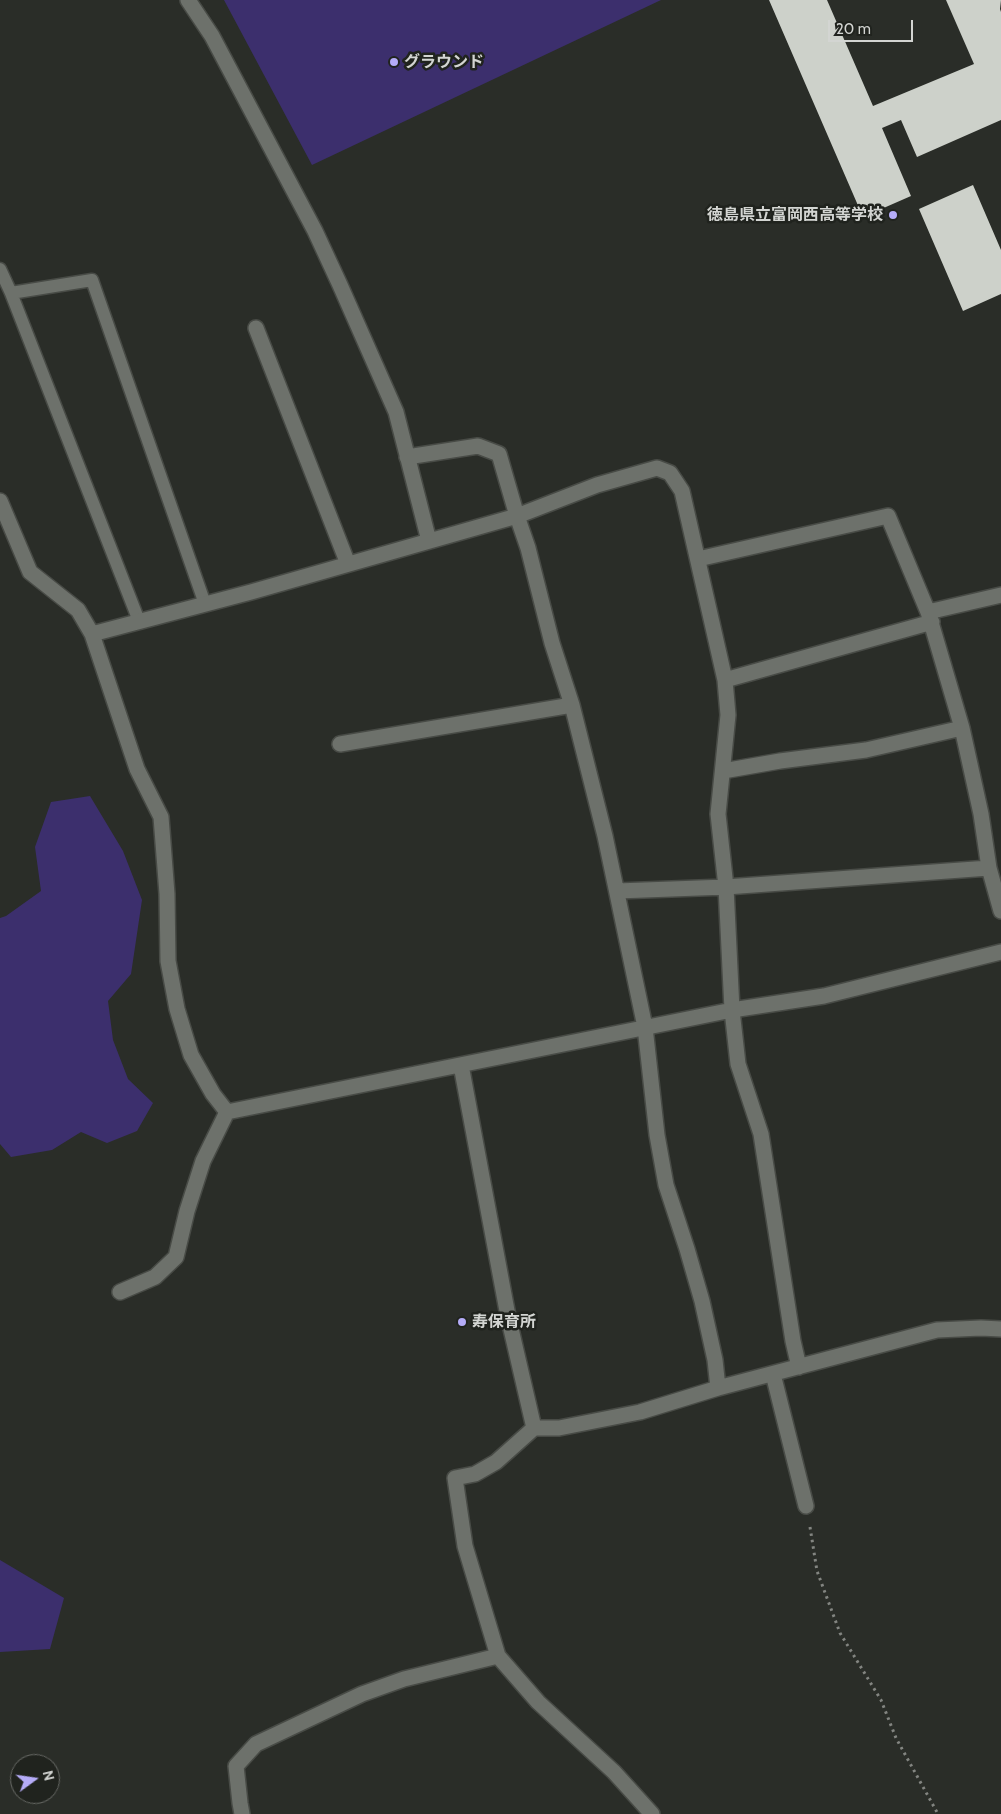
<!DOCTYPE html>
<meta charset="utf-8">
<style>
body{margin:0}
#map{position:relative;width:1001px;height:1814px;overflow:hidden;background:#2a2d28;font-family:Cabin,sans-serif}
canvas{display:block}
.north{position:absolute;left:10px;top:1754px;width:50px;height:50px;box-sizing:border-box;background:#20231e;border:1px solid #686a66;border-radius:50%;rotate:76deg;font-size:14px;font-weight:700;line-height:20px;text-align:center;color:#d3d5d2}
.north::after{content:'';display:block;margin:auto;width:18px;height:22px;background:#b5acf8;clip-path:polygon(50% 0,100% 100%,50% 72%,0 100%)}
.scale{position:absolute;left:828px;top:20px;width:85px;height:22px;box-sizing:border-box;border:2px solid #d3d5d2;border-top:0;padding-left:6px;font-size:15px;line-height:18px;white-space:nowrap;color:#d3d5d2;-webkit-text-stroke:4px #20231e;paint-order:stroke}
</style>
<div id="map">
<canvas width="1001" height="1814"></canvas>
<div class="north">N</div>
<div class="scale">20 m</div>
</div>
<script>
const c = document.querySelector('canvas').getContext('2d');
c.lineJoin = 'round';
function fillPath(path, color) { c.fillStyle = color; c.fill(path, 'evenodd'); }
const shape = rows => new Path2D(rows.map(r => 'M' + r).join(''));
function trace(path, color, width, dash) { c.strokeStyle = color; c.lineWidth = width; c.lineCap = dash ? 'butt' : 'round'; c.setLineDash(dash || []); c.stroke(path); }
function drawText(font, color, halo, rows, align = 'center') {
  c.font = font + ' Cabin,"Noto Sans JP",sans-serif'; c.lineWidth = 5; c.setLineDash([]); c.textBaseline = 'middle'; c.strokeStyle = halo; c.fillStyle = color; for (const [text, x, y, turn = 0] of rows) {
    c.save(); c.translate(x, y); c.rotate((+turn || 0) * Math.PI / 180); c.textAlign = isNaN(turn) ? turn : align; if (halo) c.strokeText(text, 0, 0); c.fillText(text, 0, 0); c.restore();
  }
}
fillPath(shape([
 [224,0,661,0,312,165],
 [90,796,123,851,142,900,131,974,108,1001,113,1040,128,1079,153,1103,137,1131,107,1143,81,1132,52,1150,11,1157,0,1144,0,918,6,916,41,891,35,847,51,802],
 [0,1560,64,1598,50,1649,0,1652]
]), '#3c2f6d');
fillPath(shape([
 [769,0,827,0,873,106,974,64,946,0,1001,0,1000,9,1001,12,1001,120,917,157,901,120,882,128,911,196,863,217],
 [973,185,1001,250,1001,294,963,311,919,209]
]), '#cdd1ca');
const lane = shape([
 [0,269,11,293,139,621],
 [11,293,92,280,205,604]
]);
const street = shape([
 [188,0,212,36,315,231,340,285,396,412,429,541],
 [256,328,348,564],
 [407,457,478,446,499,454,517,516,528,548,552,643,572,705,605,836,645,1027,657,1135,666,1185,687,1249,702,1301,715,1360,718,1388],
 [0,501,30,572,78,610,92,634,137,769,161,817,167,894,168,961,177,1009,191,1055,213,1094,227,1112],
 [698,559,888,516,928,612,962,728,981,814,989,868,1001,911],
 [928,612,1001,595],
 [92,634,251,592,517,516,597,485,657,468,670,473,682,491,725,680,728,715,718,814,726,887,732,1010,738,1064,761,1134,793,1341,799,1367],
 [725,680,932,622],
 [340,744,572,705],
 [723,771,780,761,866,750,962,728],
 [617,891,726,887,989,868],
 [461,1065,508,1316,534,1428,496,1462,475,1474,455,1478,465,1546,498,1656,538,1702,614,1772,652,1814],
 [227,1112,732,1010,824,996,1001,952],
 [120,1292,155,1277,176,1257,187,1211,203,1161,227,1112],
 [773,1374,806,1506],
 [534,1428,559,1428,640,1412,718,1388,937,1330,981,1328,1001,1329],
 [242,1814,240,1803,236,1766,256,1744,362,1694,404,1679,498,1656]
]);
trace(lane, '#484b46', 15);
trace(street, '#484b46', 18);
trace(shape([
 [810,1527,817,1571,840,1633,881,1700,896,1738,938,1814]
]), '#838581', 3, [2.5, 4]);
trace(lane, '#6d716b', 12);
trace(street, '#6d716b', 15);
for (const [x, y, r, color] of [
 [394,62,5,"#b5acf8"],
 [893,215,5,"#b5acf8"],
 [462,1322,5,"#b5acf8"]
]) { const dot = new Path2D(); dot.arc(x, y, r, 0, 2 * Math.PI); c.fillStyle = color; c.fill(dot); trace(dot, '#20231e', 2); }
drawText('bold 16px', '#d3d5d2', '#20231e', [
 ["グラウンド",404,62],
 ["徳島県立富岡西高等学校",883,215,"right"],
 ["寿保育所",472,1322]
], 'left');
</script>
